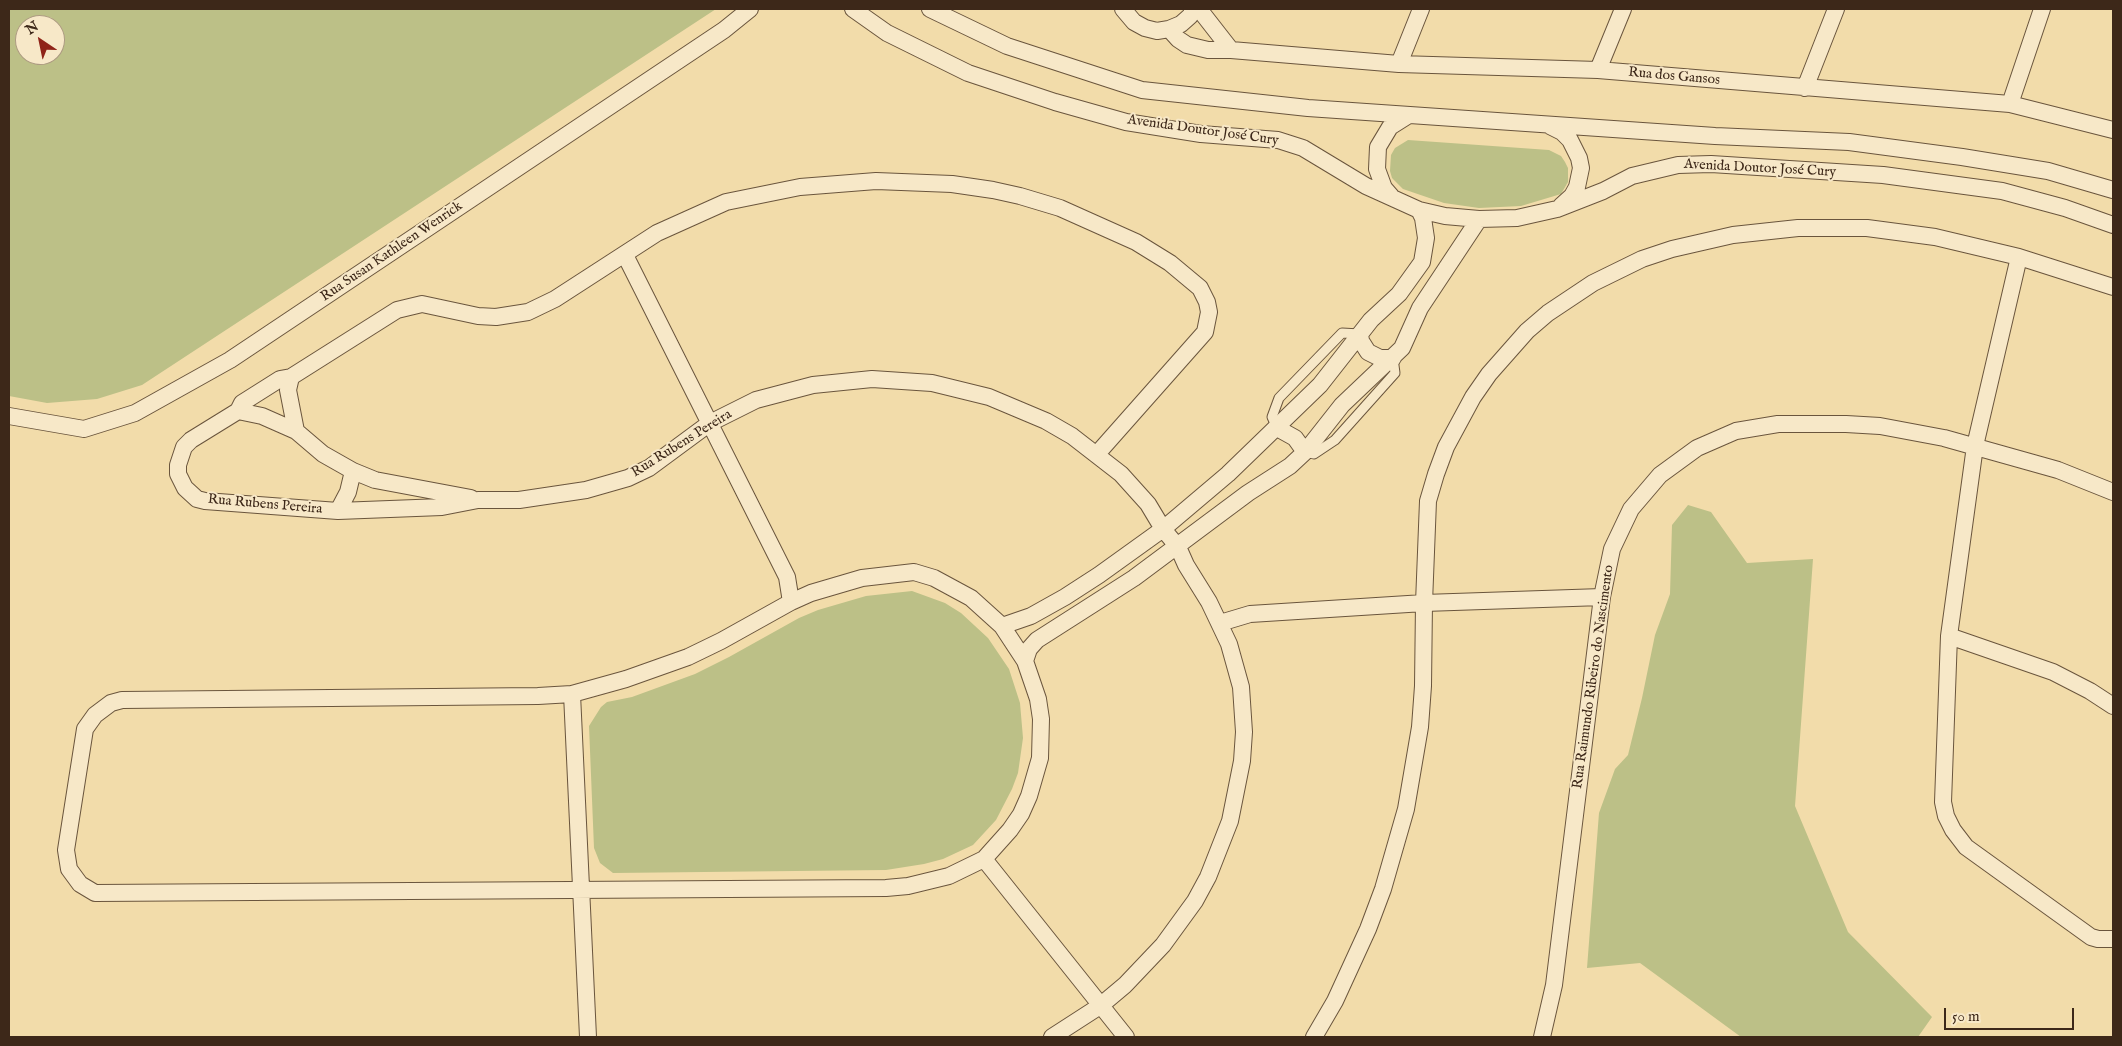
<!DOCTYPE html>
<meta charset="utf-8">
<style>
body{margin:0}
#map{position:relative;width:2122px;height:1046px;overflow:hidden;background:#f2dcaa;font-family:"IM FELL English",serif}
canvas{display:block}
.frame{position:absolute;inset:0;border:10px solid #3d2819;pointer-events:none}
.north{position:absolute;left:15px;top:15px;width:50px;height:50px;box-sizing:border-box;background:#f7e8c8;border:1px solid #ad9b82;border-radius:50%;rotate:326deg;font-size:14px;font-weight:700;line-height:20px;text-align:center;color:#3d2819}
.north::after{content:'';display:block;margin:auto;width:18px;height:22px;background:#8f2418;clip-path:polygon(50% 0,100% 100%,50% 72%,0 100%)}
.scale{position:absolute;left:1944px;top:1008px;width:130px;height:22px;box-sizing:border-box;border:2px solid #3d2819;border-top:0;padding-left:6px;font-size:15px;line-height:18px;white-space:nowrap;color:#3d2819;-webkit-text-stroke:4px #f7e8c8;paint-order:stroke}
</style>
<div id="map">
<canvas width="2122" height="1046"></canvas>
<div class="frame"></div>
<div class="north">N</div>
<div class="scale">50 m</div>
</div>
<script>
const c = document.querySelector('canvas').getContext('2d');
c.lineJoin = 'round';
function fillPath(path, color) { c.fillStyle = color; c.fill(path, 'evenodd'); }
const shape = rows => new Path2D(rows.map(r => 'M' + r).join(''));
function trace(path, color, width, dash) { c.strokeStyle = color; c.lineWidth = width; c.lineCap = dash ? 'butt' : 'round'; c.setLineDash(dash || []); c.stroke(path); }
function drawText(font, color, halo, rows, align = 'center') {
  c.font = font + ' "IM FELL English",serif'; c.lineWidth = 4; c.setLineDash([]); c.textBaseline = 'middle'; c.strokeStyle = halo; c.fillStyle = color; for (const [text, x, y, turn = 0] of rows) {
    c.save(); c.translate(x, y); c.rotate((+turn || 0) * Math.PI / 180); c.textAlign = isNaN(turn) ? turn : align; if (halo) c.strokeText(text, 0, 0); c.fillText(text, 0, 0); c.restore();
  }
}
fillPath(shape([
 [9,9,716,9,142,385,97,399,47,403,9,396],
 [25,25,55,25,55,55,25,55],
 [1408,140,1549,150,1561,156,1565,162,1568,168,1568,182,1561,194,1521,206,1479,208,1444,203,1403,189,1392,178,1390,171,1391,155,1395,148],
 [1688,505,1711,512,1747,563,1813,559,1795,806,1848,932,1932,1017,1918,1037,1741,1037,1640,963,1587,968,1599,813,1615,769,1628,755,1642,698,1655,635,1670,594,1672,525],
 [912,591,945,603,961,613,988,638,1009,669,1020,703,1023,738,1018,773,1012,789,996,820,973,845,943,859,924,864,886,870,613,873,600,863,594,848,589,726,601,707,607,702,632,697,695,674,729,657,799,618,818,610,866,596]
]), '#bcc087');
const lane = shape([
 [1277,428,1272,417,1279,398,1342,333,1360,334],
 [1305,452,1314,454,1335,440,1395,373,1393,358]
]);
const street = shape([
 [853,9,887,33,968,73,1055,102,1126,122,1201,134,1278,140,1303,148,1366,186,1419,210,1445,216,1479,219,1517,218,1557,209,1603,191,1632,176,1678,165,1711,164,1883,175,2002,191,2065,208,2113,225],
 [930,9,1007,46,1142,90,1308,108,1715,136,1849,142,1962,157,2048,171,2113,190],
 [1123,9,1134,22,1145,28,1157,31,1169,29,1181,24,1190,16,1194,9],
 [1199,9,1231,50],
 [1169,29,1178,39,1187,45,1208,50,1231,50,1399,64,1598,70,2010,104,2113,130],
 [1399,64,1421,9],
 [1598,70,1623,9],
 [1805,88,1836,9],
 [2010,104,2042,9],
 [1550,126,1562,132,1570,140,1579,158,1581,168,1577,187,1572,196,1561,206],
 [1391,196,1384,188,1377,169,1378,147,1390,127,1409,115],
 [625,255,787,577,791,602],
 [2019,257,1975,446,1949,636,1943,802,1946,816,1953,830,1966,847,2091,937,2098,939,2113,939],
 [1360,334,1361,341,1368,352,1380,358,1393,358],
 [291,377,288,390,296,431],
 [238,411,262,416,296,431,323,454,353,471,375,480,471,498],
 [9,416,84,429,135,413,230,360,724,30,750,9],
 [1277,428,1295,438,1305,452],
 [338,511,348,492,353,471],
 [914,572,934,578,971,598,1002,626,1025,661,1038,699,1041,719,1040,758,1029,796,1021,814,1010,830,984,859,949,876,908,886,886,888,95,893,80,884,69,869,66,850,85,729,95,715,111,703,122,700,538,696,572,694,626,679,688,657,721,641,791,602,811,593,862,578,914,572],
 [1220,623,1250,614,1424,603,1602,597],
 [1002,626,1031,616,1065,597,1099,575,1163,529,1228,474,1320,385,1371,320,1399,294,1422,262,1426,238,1423,218,1419,210],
 [1949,636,2053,672,2090,691,2113,706],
 [1025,661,1029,649,1037,640,1134,578,1248,493,1290,466,1305,452,1342,405,1402,348,1420,308,1479,219],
 [572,694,588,1037],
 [984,859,1126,1037],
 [1052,1037,1100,1006,1125,985,1163,945,1195,901,1208,877,1230,821,1242,761,1244,732,1241,687,1229,644,1209,602,1186,565,1178,547,1163,529,1148,504,1121,474,1072,436,1046,421,989,397,932,383,872,379,813,385,756,400,710,423,649,468,628,478,586,490,519,500,478,500,442,507,338,511,205,501,197,499,185,488,178,474,178,465,184,447,191,440,238,411,242,403,280,379,291,377,397,310,422,304,478,316,496,317,528,312,555,299,657,233,726,202,800,187,876,181,952,184,993,190,1020,196,1060,208,1136,242,1170,263,1200,288,1207,302,1209,312,1205,332,1097,454],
 [1314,1037,1335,1001,1368,929,1383,889,1406,809,1420,727,1423,686,1424,603,1428,501,1436,474,1446,447,1473,397,1489,374,1527,331,1548,313,1593,283,1642,259,1672,249,1733,235,1798,228,1867,228,1935,237,2019,257,2113,287],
 [1542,1037,1554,985,1602,597,1612,549,1631,509,1660,475,1697,448,1736,431,1778,424,1846,424,1880,426,1944,438,2058,470,2113,492]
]);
trace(lane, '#6a553d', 11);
trace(street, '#6a553d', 18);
trace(lane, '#f7e8c8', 9);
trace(street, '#f7e8c8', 16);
drawText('14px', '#3d2819', '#f7e8c8', [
 ["Rua dos Gansos",1674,77,5],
 ["Avenida Doutor José Cury",1203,131,8],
 ["Avenida Doutor José Cury",1760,169,3],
 ["Rua Susan Kathleen Wenrick",392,252,-34],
 ["Rua Rubens Pereira",682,444,-32],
 ["Rua Rubens Pereira",265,505,5],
 ["Rua Raimundo Ribeiro do Nascimento",1594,677,-82]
]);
</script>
